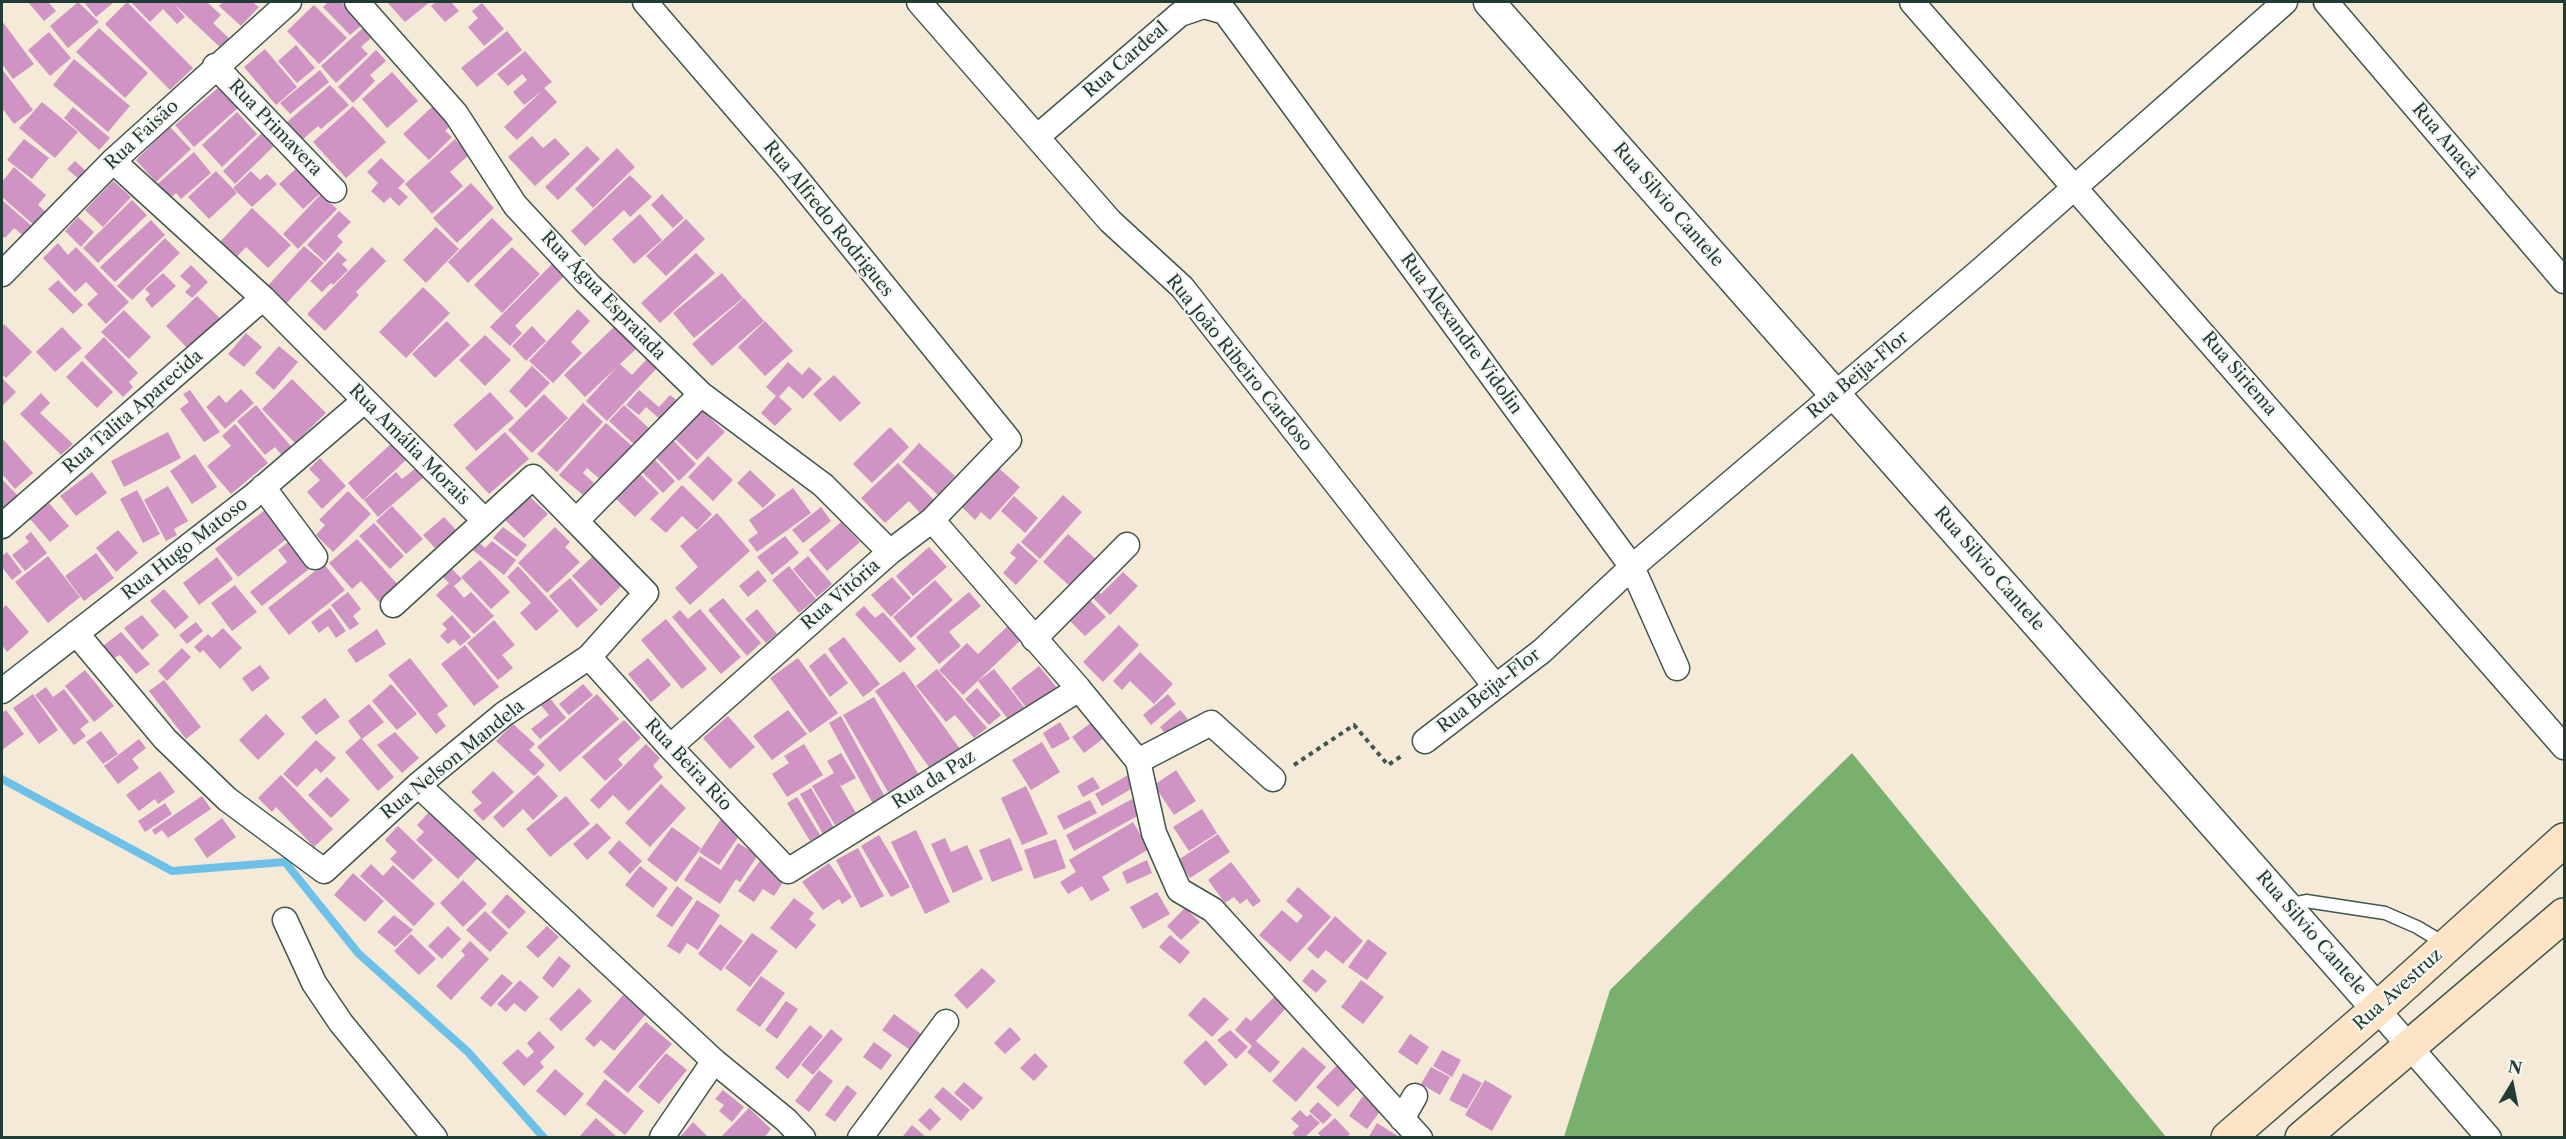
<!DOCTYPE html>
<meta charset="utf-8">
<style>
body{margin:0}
#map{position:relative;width:2566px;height:1139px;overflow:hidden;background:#f5e9d8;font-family:"Libre Caslon Text",serif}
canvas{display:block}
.frame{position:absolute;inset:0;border:3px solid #1f3d34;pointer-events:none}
.north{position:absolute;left:2482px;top:1055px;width:60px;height:60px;-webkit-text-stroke:4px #f6f6f2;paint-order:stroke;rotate:10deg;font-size:16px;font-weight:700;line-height:24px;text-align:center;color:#1f3d34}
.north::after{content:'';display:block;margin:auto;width:21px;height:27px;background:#1f3d34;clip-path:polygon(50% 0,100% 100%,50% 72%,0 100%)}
</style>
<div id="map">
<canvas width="2566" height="1139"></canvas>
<div class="frame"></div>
<div class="north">N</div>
</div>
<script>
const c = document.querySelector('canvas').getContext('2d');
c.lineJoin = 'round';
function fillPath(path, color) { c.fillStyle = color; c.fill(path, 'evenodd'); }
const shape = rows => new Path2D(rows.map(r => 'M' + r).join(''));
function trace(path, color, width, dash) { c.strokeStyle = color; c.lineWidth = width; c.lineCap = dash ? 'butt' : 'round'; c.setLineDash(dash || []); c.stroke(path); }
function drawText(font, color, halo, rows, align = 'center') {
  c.font = font + ' "Libre Caslon Text",serif'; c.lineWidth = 4.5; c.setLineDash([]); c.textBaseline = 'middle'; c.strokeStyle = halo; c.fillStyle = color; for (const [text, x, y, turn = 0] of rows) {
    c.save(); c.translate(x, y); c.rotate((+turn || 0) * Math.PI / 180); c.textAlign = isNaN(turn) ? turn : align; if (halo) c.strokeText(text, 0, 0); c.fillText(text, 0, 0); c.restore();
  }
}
fillPath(shape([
 [1852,753,2166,1137,1564,1137,1610,990]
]), '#7ab06d');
trace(shape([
 [2,779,172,871,285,862,358,953,468,1052,544,1138]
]), '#6dc1e9', 8);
fillPath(shape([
 [28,2,48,2,56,11,44,21],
 [78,2,99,22,68,48,50,26],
 [84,2,114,2,96,17],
 [127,2,193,68,170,90,105,24],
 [131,2,207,2,221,15,213,23,231,40,222,49,174,4,185,17,177,24,163,9,150,22],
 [223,2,252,2,259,7,241,26,219,6],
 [328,2,341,2,362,25,350,35,323,7],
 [387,2,430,2,405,22],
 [436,2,451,2,459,11,445,22,431,6],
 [482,3,504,29,484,46,468,27,478,18,472,11],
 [314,5,347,38,319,64,287,31],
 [2,21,34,64,13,79,2,64],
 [365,26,373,36,361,47,368,54,336,83,321,66],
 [99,28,148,73,125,98,76,52],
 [507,31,522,50,477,87,461,68],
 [49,32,71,58,50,76,28,50],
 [296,45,315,68,297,83,278,61],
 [265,49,297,87,276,105,244,67],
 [376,50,386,61,370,75,375,81,353,103,338,87],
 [525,51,552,82,544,88,557,102,517,140,504,127,542,91,524,105,513,92,527,80,522,74,508,86,497,74],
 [74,59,130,106,108,132,53,85],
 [2,69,33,110,14,124,2,108],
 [320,70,329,82,290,114,280,103],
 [392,72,418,101,387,128,362,99],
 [330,85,349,105,321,129,318,126,302,140,287,122],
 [219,87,238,108,194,147,175,125],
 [42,102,78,132,55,158,19,128],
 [353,106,386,142,346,178,313,142],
 [433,106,451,125,445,131,452,137,429,160,403,134],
 [73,107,110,138,99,150,64,118],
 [237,112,257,134,222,167,202,145],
 [170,127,191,149,156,182,136,160],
 [265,130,277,143,235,184,223,171],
 [532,136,543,148,555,138,570,154,535,186,508,157],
 [24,139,49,158,32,179,7,160],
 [455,139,469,155,450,172,463,186,432,214,405,184],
 [587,146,600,159,558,200,545,187],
 [617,148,635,167,593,208,575,189],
 [194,152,211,173,181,199,176,193,166,201,154,187],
 [381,158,405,181,398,188,408,197,399,206,390,197,384,203,371,191,378,183,367,172],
 [75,161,87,172,80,180,67,169],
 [300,165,324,190,303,209,279,184],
 [14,167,46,195,38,205,46,212,35,226,2,197,2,182],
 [216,171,237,193,209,219,188,197],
 [251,171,260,180,267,174,277,184,252,207,233,188],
 [630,175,652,197,630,217,624,210,585,246,571,231],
 [113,181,131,197,103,227,85,210],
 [471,183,494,208,457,243,433,218],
 [321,194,337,209,298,249,283,234],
 [662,194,684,218,673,228,651,205],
 [2,200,33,227,25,237,14,228,5,238,2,236],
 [132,200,147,215,98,263,83,248],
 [252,208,291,245,268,268,246,247,232,262,216,246],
 [339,211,351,222,337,236,343,242,325,262,307,245],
 [640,214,662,240,634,264,612,239],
 [78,217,94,232,81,247,65,231],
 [492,218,513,239,468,283,448,262],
 [686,219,705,239,666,276,646,256],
 [151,220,165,235,115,282,100,267],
 [436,227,459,249,426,283,403,260],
 [165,238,180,253,132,300,117,286],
 [58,243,68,255,76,247,129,302,106,324,87,304,98,294,86,282,75,292,43,258],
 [304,246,324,263,283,307,264,290],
 [372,247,386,261,356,292,359,295,325,331,307,314],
 [512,247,540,274,502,313,474,285],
 [338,252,347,260,342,264,348,270,333,285,331,283,322,292,310,281],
 [696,253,715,273,660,323,641,303],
 [552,264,564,276,515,326,522,333,510,346,490,327],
 [191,265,208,282,192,298,185,292,191,286,180,276],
 [163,273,176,286,152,308,145,299,150,294,145,289],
 [722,273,743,298,694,338,673,313],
 [58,280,83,305,73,314,48,289],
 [423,287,450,313,406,358,379,332],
 [197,296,225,323,193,354,166,326],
 [744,298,764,321,712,366,692,344],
 [578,309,590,321,571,342,582,353,553,383,529,361],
 [124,310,151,337,129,359,101,332],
 [447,321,470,345,435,378,412,354],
 [765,321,793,351,765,376,738,347],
 [4,324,32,352,6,378,2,374,2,327],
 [532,326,546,341,526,361,512,346],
 [62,327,82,348,55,372,36,352],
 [614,327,636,349,620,364,632,375,647,359,657,368,607,421,586,401,617,367,585,397,564,375],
 [246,333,262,347,244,367,228,354],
 [485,335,511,360,485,386,459,360],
 [104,337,138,373,129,382,133,387,123,397,84,357],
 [279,346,298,362,274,390,255,373],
 [82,361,113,392,97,408,66,377],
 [788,362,802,375,809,367,822,379,803,399,789,386,779,397,792,409,775,426,761,413,776,396,766,387],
 [532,366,550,383,526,408,509,391],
 [834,375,861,403,840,422,813,394],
 [2,378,16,392,2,406],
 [292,379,326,413,295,443,262,409],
 [241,389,254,403,225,429,206,407,219,395,226,403],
 [190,390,220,432,204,442,180,409,189,402,183,394],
 [639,390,659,407,670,395,679,402,663,422,646,407,639,415,626,405],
 [490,392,514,418,476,451,453,425],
 [41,393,50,403,40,413,73,444,61,455,20,414],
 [544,394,568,418,532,453,508,430],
 [583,403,603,422,557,472,537,454],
 [256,405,295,451,285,459,275,447,265,455,237,421],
 [624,405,651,430,636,446,609,421],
 [702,410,725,432,697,460,674,438],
 [606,423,632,446,601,480,587,468,583,473,594,483,583,495,559,475],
 [235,424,268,463,231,494,207,466,231,446,222,436],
 [890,427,909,447,872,483,853,464],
 [168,432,181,458,124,487,111,461],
 [505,432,529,459,489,494,465,468],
 [669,436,696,464,679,481,652,453],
 [2,438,33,473,15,489,2,474],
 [392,443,407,459,363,500,348,483],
 [919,443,955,476,938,495,902,462],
 [195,454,217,487,192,504,170,471],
 [708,456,733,480,713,501,688,477],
 [320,458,346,486,322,509,307,492,320,480,309,469],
 [655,460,675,481,663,493,642,472],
 [898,463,935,501,921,514,909,501,885,523,861,498],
 [995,465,1020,487,990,520,981,512,975,520,959,504],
 [416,468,424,477,378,517,364,500,396,472,402,479],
 [750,470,776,495,763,508,737,483],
 [637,471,659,493,635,517,612,495],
 [92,472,107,493,76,516,60,496],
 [2,479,18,496,2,512],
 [682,485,712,514,697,530,682,516,666,533,650,519],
 [168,486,188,521,174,529,177,535,166,541,144,500],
 [793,488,811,513,757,552,748,540,758,533,749,520],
 [137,490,160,534,143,543,120,499],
 [348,491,371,514,333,552,316,535,325,525,319,520],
 [527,494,548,514,524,538,503,518],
 [1063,495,1082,512,1040,559,1021,542],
 [1014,496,1038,518,1025,533,1001,511],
 [49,503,69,526,50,542,30,519],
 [270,506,293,534,238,577,215,549],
 [392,506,423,539,406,554,376,521],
 [821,507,831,521,803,543,792,530],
 [717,513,750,551,690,605,675,588,698,567,680,546],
 [444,517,456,530,435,548,423,535],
 [841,522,860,542,827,571,809,550],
 [374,523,404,556,390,569,359,536],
 [503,527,527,545,517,557,493,538],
 [555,527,570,542,565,547,580,562,547,593,518,563],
 [118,530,138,553,116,572,96,548],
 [31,532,47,553,25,571,12,555,29,542,25,537],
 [1068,534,1097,560,1072,588,1043,562],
 [785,536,799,553,772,575,757,557],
 [474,538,485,548,492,541,516,560,504,575,469,547],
 [292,539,314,565,262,606,250,592,287,562,278,550],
 [357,539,399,586,380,603,361,581,352,589,329,563],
 [1018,543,1038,561,1016,585,1003,573,1016,558,1010,553],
 [929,547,947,567,913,596,896,576],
 [7,552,22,572,12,580,2,567,2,556],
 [96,553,114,578,84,601,65,576],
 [48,556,80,597,48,623,15,582],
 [593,556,622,585,601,606,572,576],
 [808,556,832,584,817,597,793,569],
 [217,557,233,579,199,605,183,583],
 [480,560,510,592,491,609,461,577],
 [324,564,345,590,289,635,268,608],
 [518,566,559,611,536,631,520,613,531,603,507,577],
 [789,566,816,599,799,613,772,580],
 [450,567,462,579,454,586,464,598,471,592,494,616,474,634,436,595,449,583,441,575],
 [758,570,767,581,748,597,739,586],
 [1123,572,1138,586,1110,615,1086,591,1092,585,1101,594],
 [892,577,911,598,891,617,871,595],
 [570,578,598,610,577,628,549,596],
 [935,580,953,600,911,638,893,617],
 [235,585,257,612,232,631,211,603],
 [164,589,189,617,175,629,150,601],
 [348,592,361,609,353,616,359,624,350,630,331,605],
 [969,592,981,606,949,632,961,646,939,664,916,637],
 [1084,594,1106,617,1085,636,1063,614],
 [723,598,761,643,747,656,708,610],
 [6,605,29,632,7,652,2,645,2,609],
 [864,606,875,618,883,612,916,649,900,663,855,614],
 [330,608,346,631,336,638,328,626,319,633,311,622],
 [700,609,741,657,721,674,672,617,680,610,688,619],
 [757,609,777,634,766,643,745,619],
 [142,615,159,635,142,650,124,628],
 [452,615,471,637,460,646,454,639,448,644,440,636,447,629,442,624],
 [666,619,707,669,682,689,641,640],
 [494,620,515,645,502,655,513,668,498,680,467,643],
 [196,622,203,631,187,644,179,635],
 [1009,625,1023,638,963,695,939,670,967,643,978,654],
 [1119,625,1139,645,1103,682,1083,662],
 [223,628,242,648,220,669,203,650,200,653,194,647,208,634,212,638],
 [377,629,386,644,356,663,347,650],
 [121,632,150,664,136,674,120,655,110,660,99,649],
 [844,637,880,684,863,697,828,649],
 [465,645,499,687,474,706,441,664],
 [182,648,191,657,167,681,158,671],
 [1140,652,1173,684,1154,704,1130,681,1122,690,1113,681],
 [825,653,848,683,830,697,809,666],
 [410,658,448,706,437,714,446,726,436,734,388,675],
 [648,658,671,685,651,702,628,674],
 [798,658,838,713,810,733,770,678],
 [260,665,270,678,252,692,242,678],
 [1039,666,1057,688,1029,711,1011,688],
 [937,669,987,728,974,738,955,715,946,722,916,686],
 [994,669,1028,712,1012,724,978,681],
 [85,670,114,706,94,722,65,686],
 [904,671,960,749,931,770,875,691],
 [164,680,201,727,186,739,149,691],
 [391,684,417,714,397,730,372,701],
 [583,684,593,695,569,715,559,704],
 [46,687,53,697,64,689,89,722,80,729,86,736,74,745,35,695],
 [977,688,1001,715,989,725,965,699],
 [33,694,58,730,39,744,13,708],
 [597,694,619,719,560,772,537,747],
 [1168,694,1176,704,1151,725,1143,715],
 [548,696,566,718,540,739,531,729,549,715,539,703],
 [874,697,919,775,888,792,843,715],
 [325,698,340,717,316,735,301,717],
 [369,704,384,722,362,739,348,721],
 [6,710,24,734,2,750,2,713],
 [788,710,807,734,772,760,753,736],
 [1180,710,1188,719,1168,737,1160,727],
 [266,714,285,734,258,760,239,740],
 [728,716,755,747,730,769,703,738],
 [841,716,885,797,873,804,829,723],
 [1096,719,1108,735,1084,753,1072,737],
 [624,720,641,738,618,759,623,765,605,781,582,757],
 [1060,722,1070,739,1052,749,1043,733],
 [513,724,535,744,529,750,545,765,534,776,496,741],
 [101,731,118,754,103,764,86,742],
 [395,732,419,758,402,773,377,745],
 [361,738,394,777,378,791,345,752],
 [139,739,146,748,132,759,139,768,118,784,104,766],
 [316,740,336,758,321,773,316,768,297,787,283,774],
 [1042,742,1060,772,1031,790,1012,760],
 [646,744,660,758,653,766,663,777,629,811,613,795,599,809,590,800],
 [804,744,823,775,787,797,772,774,789,763,784,756],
 [841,753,856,778,841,786,837,780,856,813,835,825,812,786,834,773,827,761],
 [1176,770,1196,801,1174,815,1154,785],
 [160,771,175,792,158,804,155,799,139,811,126,795],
 [493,771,514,792,483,821,473,810,482,803,471,792],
 [1130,774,1136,786,1102,806,1095,794],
 [281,775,333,829,314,847,276,807,272,812,258,798],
 [538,775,558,796,533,820,523,809,503,828,493,817],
 [327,777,350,800,331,818,308,795],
 [1093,777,1100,788,1083,797,1077,786],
 [661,784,686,808,650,847,625,823],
 [1026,786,1048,834,1022,845,1001,798],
 [811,788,834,828,823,834,800,794],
 [202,796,211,809,168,838,162,830,155,835,152,830],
 [566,796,590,824,550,857,526,829],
 [797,797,820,835,810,841,787,803],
 [1132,799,1141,814,1074,851,1066,835],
 [1090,800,1097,813,1064,830,1057,816],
 [165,803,172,814,145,832,138,821],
 [1202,809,1217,833,1189,851,1173,827],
 [430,811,479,857,458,879,416,840,424,832,417,825],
 [222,818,236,837,207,858,194,839],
 [721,819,741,833,719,865,699,852],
 [1133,822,1149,849,1102,877,1110,890,1091,901,1082,886,1068,894,1060,882,1076,872,1069,860],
 [597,823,611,838,587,860,573,844],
 [398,826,433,860,413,880,390,859,397,852,385,840],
 [672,827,701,848,676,882,647,860],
 [916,830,950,902,925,914,891,842],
 [1218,834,1230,852,1190,878,1178,860],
 [879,835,910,887,891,897,861,846],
 [945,838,951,852,967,845,983,879,953,893,931,844],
 [1010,838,1023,870,992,882,979,850],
 [1056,839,1066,868,1034,879,1024,850],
 [619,840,642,861,630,874,608,853],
 [738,843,758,855,740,882,736,879,720,904,684,880,700,856,721,870],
 [858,848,884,896,861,908,836,860],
 [762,858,787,876,774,896,763,889,754,902,738,891],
 [1147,860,1152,873,1127,884,1122,872],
 [1231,862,1261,901,1253,907,1247,899,1240,904,1234,897,1225,903,1208,880],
 [829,863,852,897,842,904,839,899,823,910,802,882],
 [371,864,383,876,393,865,435,904,414,926,360,876],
 [640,866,668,888,653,908,625,885],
 [353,873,384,901,365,922,334,895],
 [463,880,487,904,463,927,440,903],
 [677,886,693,898,672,927,656,916],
 [1298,887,1331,917,1290,962,1259,935,1282,910,1297,923,1303,916,1286,901],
 [1157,892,1170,914,1143,929,1130,907],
 [507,894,526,912,509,929,491,912],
 [794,898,814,913,809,919,816,925,796,949,770,928],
 [697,900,720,915,698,950,687,943,680,954,667,946],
 [1185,908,1200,922,1181,940,1167,926],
 [485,911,508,933,490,952,466,930],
 [394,915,413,930,395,947,377,932],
 [1335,916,1363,941,1343,964,1326,950,1318,959,1307,949],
 [720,924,743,941,721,971,698,954],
 [448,926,461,939,442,959,428,946],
 [547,926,559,937,538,958,526,947],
 [752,933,778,951,750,987,725,968],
 [411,934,436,959,419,975,394,951],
 [1170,935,1190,952,1180,964,1159,947],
 [1368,939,1387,953,1367,980,1348,967],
 [470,941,489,959,451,1000,436,986,465,955,461,951],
 [559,956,571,966,553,988,542,978],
 [982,968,996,981,967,1009,954,995],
 [1312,969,1327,981,1316,993,1302,981],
 [502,974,513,983,491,1007,480,998],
 [761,976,785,993,760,1027,736,1010],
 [520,980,539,997,525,1012,514,1003,506,1012,497,1004],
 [1361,980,1384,997,1363,1024,1341,1007],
 [579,988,592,1001,561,1031,549,1019],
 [623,995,646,1014,614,1051,601,1040,594,1047,585,1039],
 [1275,996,1287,1007,1256,1041,1280,1062,1270,1073,1247,1052,1252,1046,1235,1030,1246,1017,1251,1021],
 [1204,997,1229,1019,1212,1037,1188,1015],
 [786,1001,798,1009,777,1039,765,1030],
 [894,1014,921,1034,910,1050,882,1030],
 [646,1022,672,1044,628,1093,603,1072],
 [810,1025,823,1036,788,1079,775,1068],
 [1010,1027,1021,1039,1005,1054,994,1043],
 [831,1029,843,1039,813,1075,801,1065],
 [1230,1030,1248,1047,1236,1059,1217,1040],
 [539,1031,555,1047,540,1062,544,1067,524,1086,502,1063,518,1049,527,1058,534,1052,527,1043],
 [1410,1034,1429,1047,1417,1065,1398,1052],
 [1206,1040,1228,1065,1205,1086,1183,1062],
 [874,1042,892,1055,881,1070,863,1057],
 [1303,1047,1326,1067,1296,1102,1272,1081],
 [1442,1050,1461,1060,1452,1077,1433,1066],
 [666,1053,687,1070,659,1104,638,1087],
 [1035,1053,1048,1066,1034,1081,1020,1068],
 [1340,1062,1361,1083,1338,1107,1316,1087],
 [1431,1067,1450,1077,1440,1095,1421,1084],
 [555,1069,584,1094,565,1116,536,1091],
 [819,1070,833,1081,809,1112,795,1101],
 [1463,1073,1482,1083,1467,1109,1449,1100],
 [605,1079,644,1111,625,1135,586,1104],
 [1485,1080,1512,1096,1492,1131,1465,1115],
 [964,1082,983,1098,973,1110,954,1093],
 [847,1085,857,1093,835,1122,825,1115],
 [943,1087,970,1110,961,1121,934,1097],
 [723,1090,744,1107,732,1122,719,1111,724,1105,715,1099],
 [1363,1096,1381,1110,1367,1129,1349,1116],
 [1318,1102,1332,1115,1323,1124,1309,1111],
 [749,1108,771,1129,764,1138,720,1138],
 [930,1108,941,1119,930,1131,918,1120],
 [1300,1110,1307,1117,1310,1114,1320,1123,1304,1138,1297,1138,1292,1133,1299,1126,1291,1119],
 [596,1118,618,1138,578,1138],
 [1335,1118,1350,1134,1346,1138,1322,1138,1318,1133],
 [693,1122,709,1138,679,1138],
 [1377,1123,1401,1138,1368,1138],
 [912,1125,927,1138,903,1136]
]), '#cf94c3');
const service = shape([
 [2287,905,2306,901,2385,913,2417,927,2447,945]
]);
const minor = shape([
 [357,2,456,114,515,205,588,284,701,394,823,485,890,552],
 [645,2,789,169,1009,440,932,520,890,552,670,747],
 [919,2,1110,221,1182,287,1495,686],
 [1912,2,2564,747],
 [2326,2,2564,281],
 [215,66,334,190],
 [1037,137,1180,14,1204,6,1225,12,1632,567,1677,668],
 [113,161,263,298,484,520],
 [2,274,113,161,289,2],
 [263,487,315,557],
 [932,520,1079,689,1138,761,1154,833,1179,890,1213,910,1420,1138],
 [2,526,263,298],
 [393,605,533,477,576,521,701,394],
 [76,633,165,739,227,799,324,871,418,785,504,714,589,657,646,593,576,521],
 [1034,639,1127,545],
 [589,657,670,747,788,871,1079,689],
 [2,691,252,497,364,401],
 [1425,741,1542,651,1632,567,1981,270,2285,2],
 [1138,761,1211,723,1273,779],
 [418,785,714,1061,786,1120,803,1138],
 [285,920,314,983,341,1023,435,1138],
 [2377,1009,2489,1138],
 [1402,1119,1415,1096],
 [662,1137,714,1061],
 [860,1138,946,1022]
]);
const tertiary = shape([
 [1489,2,2377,1009]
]);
const secondary = shape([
 [2228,1138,2377,1009,2564,840],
 [2302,1138,2564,915]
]);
trace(service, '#3f574d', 15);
trace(minor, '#3f574d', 27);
trace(tertiary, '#3f574d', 33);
trace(secondary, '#3f574d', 36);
trace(shape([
 [1294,765,1354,725,1388,765,1403,755]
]), '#3f574d', 4, [4.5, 4.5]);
trace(service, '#fff', 12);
trace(minor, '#fff', 24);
trace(tertiary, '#fff', 30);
trace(secondary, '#fee4c6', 33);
drawText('18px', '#1f3d34', '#f6f6f2', [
 ["Rua Cardeal",1126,60,-41],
 ["Rua Primavera",275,128,46],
 ["Rua Faisão",142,135,-43],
 ["Rua Anacã",2445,141,50],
 ["Rua Silvio Cantele",1668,205,49],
 ["Rua Alfredo Rodrigues",828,219,51],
 ["Rua Água Espraiada",603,296,46],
 ["Rua Alexandre Vidolin",1461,334,54],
 ["Rua João Ribeiro Cardoso",1239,363,51],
 ["Rua Siriema",2239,374,49],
 ["Rua Beija-Flor",1858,375,-40],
 ["Rua Talita Aparecida",133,412,-41],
 ["Rua Amália Morais",409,445,45],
 ["Rua Hugo Matoso",185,549,-38],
 ["Rua Silvio Cantele",1989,569,49],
 ["Rua Vitória",841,595,-41],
 ["Rua Beija-Flor",1489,691,-38],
 ["Rua Nelson Mandela",453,760,-39],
 ["Rua Beira Rio",688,765,47],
 ["Rua da Paz",934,780,-32],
 ["Rua Silvio Cantele",2311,933,49],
 ["Rua Avestruz",2398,990,-42]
]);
</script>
